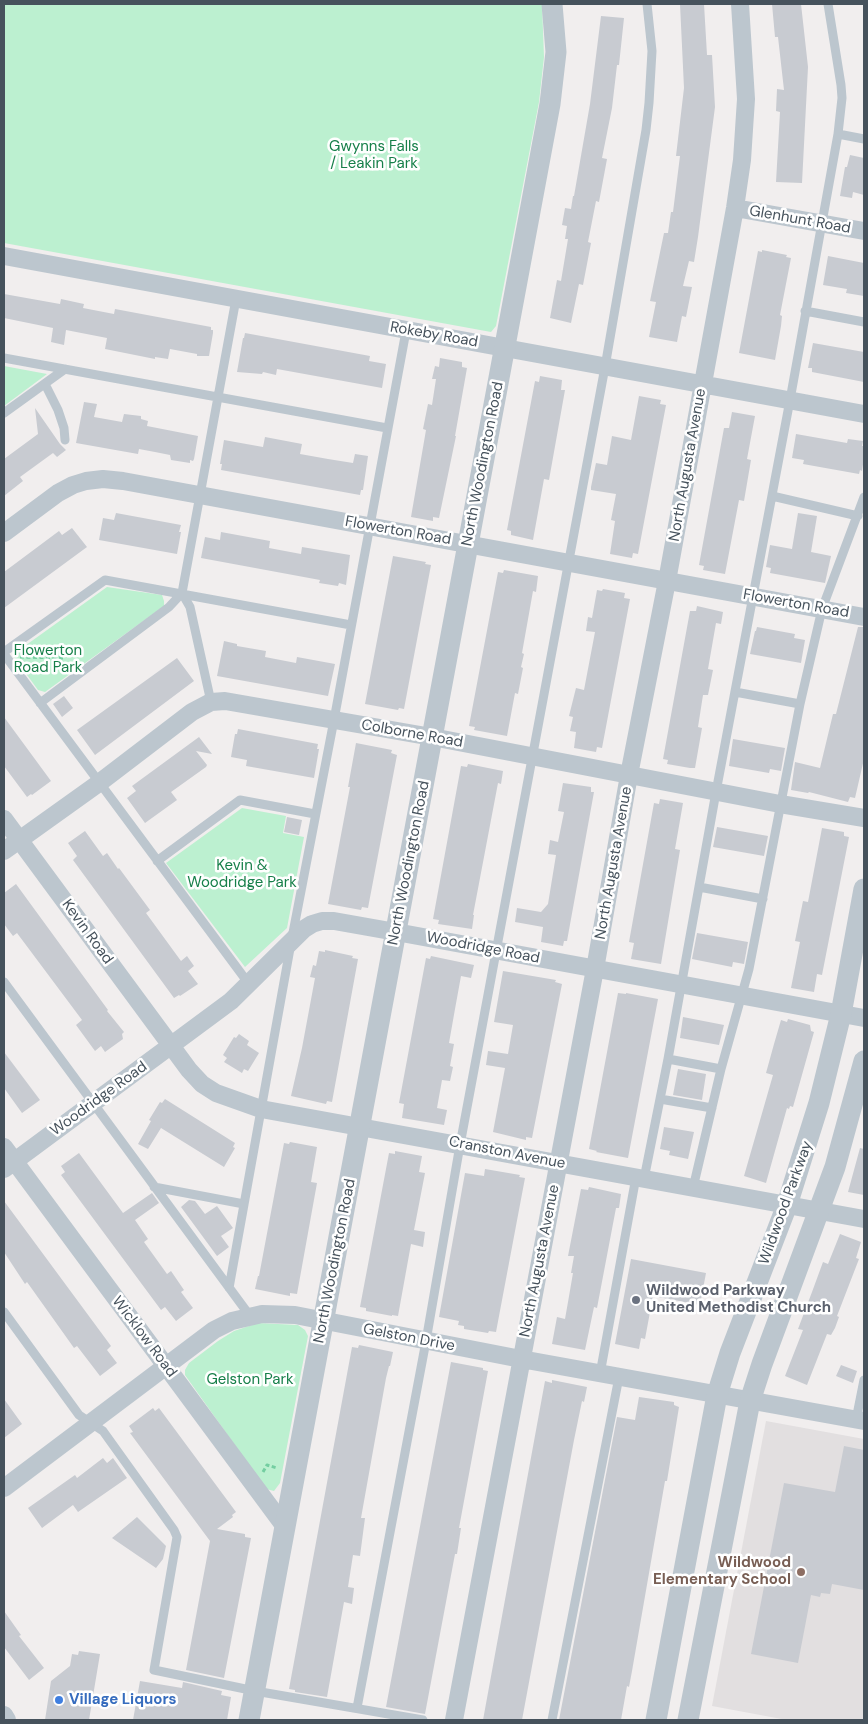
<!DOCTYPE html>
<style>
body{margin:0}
#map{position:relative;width:868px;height:1724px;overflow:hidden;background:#f1eeee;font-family:"DM Sans",sans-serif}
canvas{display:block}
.frame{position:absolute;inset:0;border:5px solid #46525c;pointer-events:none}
</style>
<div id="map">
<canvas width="868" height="1724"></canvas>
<div class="frame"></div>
</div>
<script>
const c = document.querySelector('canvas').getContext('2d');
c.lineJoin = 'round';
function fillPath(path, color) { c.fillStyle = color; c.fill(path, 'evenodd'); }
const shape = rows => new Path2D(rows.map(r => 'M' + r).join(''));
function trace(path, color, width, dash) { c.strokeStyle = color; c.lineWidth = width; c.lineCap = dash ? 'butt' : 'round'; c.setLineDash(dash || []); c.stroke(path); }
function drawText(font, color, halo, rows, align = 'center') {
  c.font = font + ' "DM Sans",sans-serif'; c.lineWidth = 5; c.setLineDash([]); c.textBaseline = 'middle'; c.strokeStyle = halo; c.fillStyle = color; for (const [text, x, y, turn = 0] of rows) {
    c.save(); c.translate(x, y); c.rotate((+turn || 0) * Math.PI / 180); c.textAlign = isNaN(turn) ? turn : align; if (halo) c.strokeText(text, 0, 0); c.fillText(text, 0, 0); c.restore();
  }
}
fillPath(shape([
 [766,1421,864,1439,864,1720,787,1720,712,1706]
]), '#e2dfe0');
fillPath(shape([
 [4,4,542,4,544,57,539,102,496,326,491,332,4,243],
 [4,366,47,374,4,406],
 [107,587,162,595,164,601,164,606,45,692,38,690,14,657,15,653],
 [242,808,286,816,283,833,304,837,287,928,245,967,166,863],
 [258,1323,298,1325,305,1330,308,1336,280,1483,274,1491,266,1489,185,1375,185,1370,189,1363,218,1341,234,1331]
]), '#bcf0d0');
fillPath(shape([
 [680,4,704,4,707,55,712,55,715,107,698,237,694,262,689,261,683,286,692,287,686,317,682,316,677,342,649,337,656,302,650,301,664,233,668,233,671,212,673,212,680,156,676,156,684,88],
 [772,4,801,4,808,67,802,183,776,182,780,112,776,111,777,89,784,90,778,37,775,37],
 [601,16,624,18,619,65,617,65,612,108,602,158,607,159,599,202,596,201,588,242,591,243,583,285,579,284,571,323,550,318,557,280,561,281,568,239,565,239,567,226,562,225,565,208,571,209,573,196,574,196,590,104],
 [850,155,864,158,864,195,853,192,852,198,840,196,845,167,847,167],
 [762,250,787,255,786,257,791,258,780,315,782,316,781,326,775,360,739,353,758,251,762,252],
 [828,256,864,263,864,296,846,293,847,289,823,285],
 [4,294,60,304,61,299,84,304,83,308,114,314,115,309,211,327,211,330,213,330,213,333,209,356,197,356,197,354,170,349,168,359,155,357,155,359,105,349,107,338,66,330,64,345,51,342,53,328,4,318],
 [245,333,370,356,369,361,386,364,382,388,277,369,276,375,263,372,262,374,237,372,243,338,244,338],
 [813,343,864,352,864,382,812,372,812,368,808,368],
 [440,358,462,362,462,367,467,368,455,436,456,436,439,518,433,517,433,521,411,517,426,430,423,429,428,404,432,405,436,379,432,379,435,366,439,367],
 [540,376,562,380,561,390,565,390,549,480,544,479,533,540,511,535,511,531,507,530,535,381,539,382],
 [639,396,661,400,660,404,666,405,638,554,633,553,632,558,610,554,615,521,611,520,616,494,591,490,591,487,596,463,607,465,612,436,631,440],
 [84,402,97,404,94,417,122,422,124,414,141,416,141,419,148,421,147,426,198,436,194,459,193,461,190,460,190,463,171,460,170,455,155,452,139,449,138,454,76,443],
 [35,408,60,444,66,450,57,457,53,453,20,477,23,481,4,496,4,459,38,434],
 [732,412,755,416,747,459,751,460,744,501,739,500,725,574,703,570,704,566,699,565,724,428,729,428],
 [796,434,847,443,848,439,863,441,862,446,864,446,864,458,862,471,860,470,859,474,803,464,804,460,792,458],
 [265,437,302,444,300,454,328,459,353,463,355,454,368,456,363,490,361,490,360,495,221,470,222,464,220,464,224,440,263,447],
 [116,513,181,525,179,532,181,532,177,554,99,540,103,518,114,520],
 [798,513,817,516,811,552,831,556,825,583,770,573,771,568,766,567,770,545,792,549],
 [72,528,87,547,4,608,4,572,59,531,62,535],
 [221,532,270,541,269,548,301,554,302,547,350,555,346,585,339,583,338,586,319,583,320,580,201,558,205,537,220,540],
 [393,556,426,562,425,564,431,565,404,709,399,708,398,710,365,704],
 [504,570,538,576,536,592,533,591,522,653,524,654,521,667,523,668,518,694,515,693,507,736,474,730,475,727,469,726,498,572,503,573],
 [603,589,625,593,624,598,630,599,602,748,597,747,596,752,574,748,576,732,570,731,573,717,569,716,576,688,584,690,595,632,586,631,588,617,592,618,597,590,602,591],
 [697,606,723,612,721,624,716,623,708,669,713,670,708,695,703,695,698,727,702,728,695,768,690,768,667,764,668,760,663,759,690,611,696,611],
 [757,627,795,634,794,638,805,640,801,663,750,654,755,631,756,631],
 [858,627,864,627,864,759,855,798,850,797,848,802,809,792,808,793,791,790,795,762,820,768,833,714,836,714],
 [224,641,237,644,237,646,266,651,265,657,296,663,297,657,335,664,328,696,217,676],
 [177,658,194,681,95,755,77,730],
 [64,696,73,708,62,717,53,704],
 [4,717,51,781,32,795,31,794,27,797,4,766],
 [238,729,318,744,317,749,319,749,314,778,246,766,247,760,231,757,235,734,237,734],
 [199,737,212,754,196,751,207,765,206,767,171,792,177,800,145,823,127,798,136,791,132,786],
 [733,739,785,748,781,771,770,769,769,773,729,766],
 [356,743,392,750,391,753,397,755,368,908,362,907,361,910,328,904,350,787,348,787],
 [468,764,503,771,501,784,498,783,473,915,474,915,472,929,438,924,439,920,433,919,461,766,467,767],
 [563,783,591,787,591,792,594,792,567,941,564,941,563,946,541,942,543,927,515,922,517,908,541,912,548,904,556,855,548,854,550,840,558,842,564,812,558,811],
 [660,799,683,803,675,849,680,850,661,964,631,959,634,943,629,942,654,803,659,804],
 [287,817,302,820,299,835,284,832],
 [717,827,768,836,764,856,713,847],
 [822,828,844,832,844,836,849,837,822,975,817,974,814,992,791,988,800,942,795,941,803,901,808,902],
 [85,831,103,856,107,853,118,869,119,868,150,910,146,913,181,961,187,956,194,966,188,971,198,984,180,996,179,995,174,998,73,860,77,856,68,843],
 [16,884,108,1010,107,1011,124,1032,122,1034,123,1039,105,1052,101,1046,95,1051,76,1025,82,1020,17,933,13,936,4,924,4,893],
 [697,933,748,942,744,964,733,962,732,967,692,959],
 [325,950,353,956,352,958,358,959,332,1102,327,1101,326,1104,291,1096,302,1048,315,978,310,977,313,965,316,966,319,951,325,952],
 [431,956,474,965,471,978,461,976,455,1009,449,1043,454,1044,450,1066,453,1067,450,1081,442,1080,437,1108,447,1110,444,1125,402,1118,404,1104,399,1103,426,958,430,959],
 [503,971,556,980,555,982,562,984,532,1138,526,1137,526,1140,493,1132,505,1068,486,1065,488,1051,508,1054,513,1025,494,1022],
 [618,993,626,994,626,993,658,999,628,1158,596,1152,597,1151,589,1149],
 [683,1017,724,1025,719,1045,680,1038],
 [788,1019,810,1025,811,1031,814,1032,793,1107,790,1106,789,1109,787,1108,766,1183,744,1176,773,1075,766,1073,774,1044,781,1020,787,1022],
 [239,1034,249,1041,247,1045,259,1053,248,1071,244,1069,242,1073,224,1062,227,1058,223,1055,234,1037,236,1038],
 [4,1052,40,1100,22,1113,4,1088],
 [678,1069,706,1074,702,1100,673,1095],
 [165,1099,235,1143,233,1147,235,1148,224,1167,161,1128,148,1149,138,1144,151,1121,149,1120,160,1102,162,1103],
 [664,1127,694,1132,688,1159,669,1155,670,1151,660,1149],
 [290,1142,317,1147,311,1182,317,1183,297,1294,290,1293,290,1296,255,1289,258,1276,259,1276,284,1143,289,1144],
 [860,1148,864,1149,864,1195,848,1192],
 [395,1151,422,1156,419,1172,425,1173,414,1230,425,1232,423,1247,411,1244,398,1316,392,1315,392,1316,366,1311,366,1308,360,1307,389,1153,395,1154],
 [79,1153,123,1213,152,1193,159,1203,135,1220,148,1239,144,1242,167,1274,171,1271,184,1290,181,1292,193,1308,176,1321,165,1307,161,1310,61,1175,65,1172,61,1166],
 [485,1169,520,1175,519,1177,525,1178,496,1332,489,1331,488,1333,464,1329,464,1326,458,1325,459,1321,439,1317,465,1173,484,1176],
 [589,1187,621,1194,619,1208,616,1208,597,1308,594,1307,585,1350,552,1344,557,1317,565,1319,568,1302,573,1273,571,1273,574,1256,568,1256,581,1189,588,1190],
 [189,1200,195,1201,205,1214,217,1206,233,1228,221,1236,229,1247,217,1256,181,1207],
 [4,1201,111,1346,107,1350,117,1363,100,1376,77,1346,74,1348,27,1282,25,1284,4,1252],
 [840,1234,861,1242,856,1258,859,1259,837,1316,839,1317,835,1328,831,1335,827,1334,807,1385,785,1376,803,1330,798,1329,812,1292,823,1262,828,1264],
 [631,1259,706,1273,700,1305,653,1296,645,1339,641,1338,639,1349,615,1344],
 [359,1345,393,1352,390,1366,389,1366,386,1378,361,1518,365,1518,360,1556,353,1555,348,1587,354,1588,352,1604,344,1602,327,1697,295,1692,295,1690,289,1689,352,1347,358,1348],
 [451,1362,483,1368,483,1370,488,1371,459,1528,461,1528,457,1554,455,1554,425,1714,386,1707],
 [841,1365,857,1371,853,1383,836,1376],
 [552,1380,587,1387,584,1402,582,1401,574,1440,522,1720,483,1720,545,1381,552,1383],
 [639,1397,674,1402,674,1405,679,1407,667,1481,665,1481,632,1671,629,1687,627,1686,621,1720,559,1720,617,1417,635,1420],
 [4,1399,22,1424,4,1438],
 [153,1408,155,1411,159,1408,236,1512,232,1515,233,1517,217,1529,245,1534,245,1537,251,1538,224,1678,186,1670,210,1541,130,1433,133,1432,129,1426],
 [844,1446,864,1450,864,1590,832,1584,830,1594,821,1593,820,1597,811,1595,798,1663,751,1654,784,1483,835,1492],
 [103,1458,107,1463,113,1458,127,1478,78,1512,73,1505,42,1528,28,1508,75,1475,77,1478],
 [137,1517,166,1546,163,1559,156,1568,112,1538],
 [4,1611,21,1635,19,1636,44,1668,29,1680,4,1647],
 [79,1651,100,1654,89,1720,45,1720,51,1681,70,1666,72,1654,78,1655],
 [140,1681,182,1688,183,1682,222,1691,221,1695,231,1697,227,1720,133,1720]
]), '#c8cbd1');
trace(shape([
 [20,657,65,658],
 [263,1472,267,1465,277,1468]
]), '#74cea1', 3, [4, 2.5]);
trace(shape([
 [838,134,864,139],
 [805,311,864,322],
 [4,358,387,428],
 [45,384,58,410,64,428,65,440],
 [4,413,65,369],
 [772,496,858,516],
 [4,652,105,580,351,625],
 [4,654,249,984],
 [735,692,800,704],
 [211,702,190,607,182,593,236,299],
 [40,703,169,607,182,593],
 [157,861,240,800,315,814],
 [699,887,763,899],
 [4,982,250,1316],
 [668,1059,721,1069],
 [660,1099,712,1108],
 [644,1179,668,1059,716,792,790,400,838,134,842,98,841,85,828,4],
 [154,1187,244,1204],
 [693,1188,721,1069,749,969,800,704,822,609,864,497],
 [229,1288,291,943,334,720,406,331],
 [4,1312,79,1415,103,1431,174,1530,177,1537,154,1670,255,1691,423,1720],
 [600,1374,636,1177],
 [856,1420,864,1380],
 [357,1708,426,1341,460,1145,605,367,646,130,649,103,652,51,647,4],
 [552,1720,619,1377]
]), '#bcc6ce', 9);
trace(shape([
 [735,208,864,231],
 [4,256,864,414],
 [4,533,58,493,73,485,86,481,103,479,123,481,864,617],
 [4,819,189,1070,202,1084,216,1093,261,1109,864,1219],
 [4,851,99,783,192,712,211,702,225,701,432,737,780,804,864,818],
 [4,1147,285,1527],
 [4,1169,231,1001,304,929,312,924,322,921,334,921,396,932,864,1018],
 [4,1488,214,1330,232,1321,262,1314,295,1315,521,1359,864,1421],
 [4,1715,7,1720],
 [454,1720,595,969,629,775,667,581,735,208,742,160,746,99,740,4]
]), '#bcc6ce', 18);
trace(shape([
 [249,1720,550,104,556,52,552,4],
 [656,1720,717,1395,730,1353,787,1205,819,1103,841,1014,864,889],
 [688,1720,750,1401,762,1364,835,1167,864,1061]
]), '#bcc6ce', 21);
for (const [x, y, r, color] of [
 [636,1300,5,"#6b7280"],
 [801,1572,5,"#8d6e63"],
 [59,1700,5,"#3f7fe0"]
]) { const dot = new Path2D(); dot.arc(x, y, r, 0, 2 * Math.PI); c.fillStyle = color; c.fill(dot); trace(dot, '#fff', 2); }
drawText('15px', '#167f49', '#fff', [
 ["Gwynns Falls",374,147],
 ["/ Leakin Park",374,164],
 ["Flowerton",48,651],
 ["Road Park",48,668],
 ["Kevin &",242,866],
 ["Woodridge Park",242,883],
 ["Gelston Park",250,1380]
]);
drawText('15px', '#46525c', '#fff', [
 ["Glenhunt Road",800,220,10],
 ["Rokeby Road",434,335,10],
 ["North Woodington Road",483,464,-79],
 ["North Augusta Avenue",688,465,-80],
 ["Flowerton Road",398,531,10],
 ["Flowerton Road",796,604,10],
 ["Colborne Road",412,734,10],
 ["North Woodington Road",409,863,-79],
 ["North Augusta Avenue",614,863,-80],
 ["Kevin Road",87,932,54],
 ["Woodridge Road",483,948,11],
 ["Woodridge Road",99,1099,-36],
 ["Cranston Avenue",507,1153,11],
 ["Wildwood Parkway",786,1203,-70],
 ["North Woodington Road",335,1261,-79],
 ["North Augusta Avenue",540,1261,-79],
 ["Wicklow Road",144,1337,53],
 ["Gelston Drive",409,1338,11]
]);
drawText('bold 15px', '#5b616d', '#fff', [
 ["Wildwood Parkway",646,1291],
 ["United Methodist Church",646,1308]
], 'left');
drawText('bold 15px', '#785e54', '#fff', [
 ["Wildwood",791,1563],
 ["Elementary School",791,1580]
], 'right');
drawText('bold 15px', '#366cbe', '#fff', [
 ["Village Liquors",69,1700]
], 'left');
</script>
